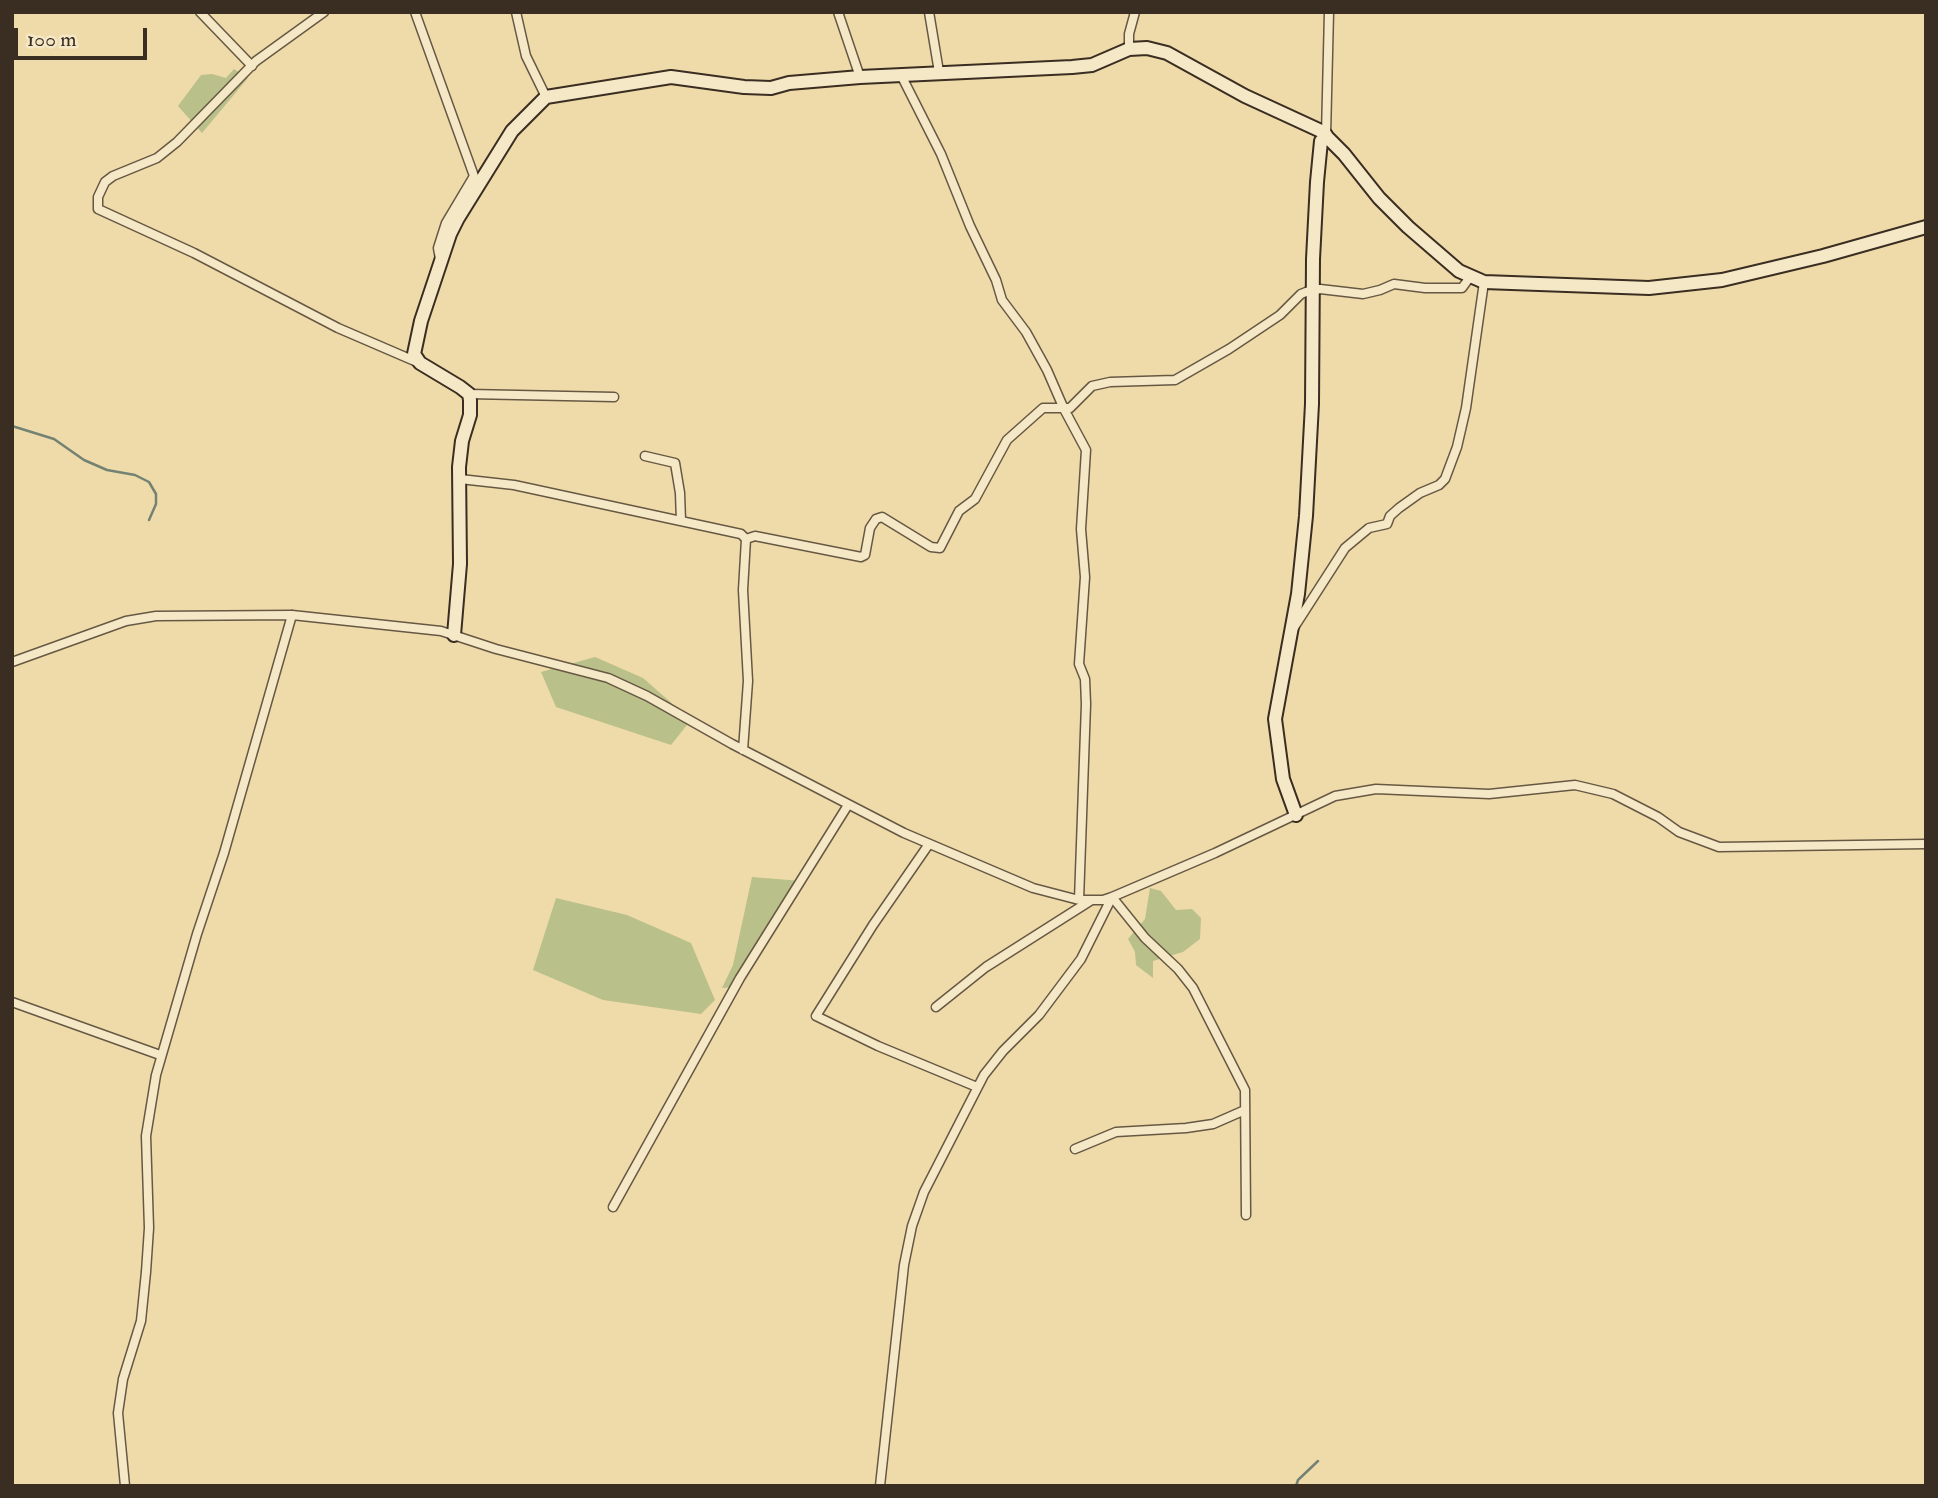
<!DOCTYPE html>
<style>
body{margin:0}
#map{position:relative;width:1938px;height:1498px;overflow:hidden;background:#efdba9;font-family:"IM FELL Double Pica",serif}
canvas{display:block}
.frame{position:absolute;inset:0;border:14px solid #3a2d21;pointer-events:none}
.scale{position:absolute;left:14px;top:28px;width:133px;height:32px;box-sizing:border-box;border:4px solid #3a2d21;border-top:0;padding-left:9px;font-size:21px;line-height:24px;white-space:nowrap;color:#3a2d21;-webkit-text-stroke:5px #f5e8c7;paint-order:stroke}
</style>
<div id="map">
<canvas width="1938" height="1498"></canvas>
<div class="frame"></div>
<div class="scale">100 m</div>
</div>
<script>
const c = document.querySelector('canvas').getContext('2d');
c.lineJoin = 'round';
function fillPath(path, color) { c.fillStyle = color; c.fill(path, 'evenodd'); }
const shape = rows => new Path2D(rows.map(r => 'M' + r).join(''));
function trace(path, color, width, dash) { c.strokeStyle = color; c.lineWidth = width; c.lineCap = dash ? 'butt' : 'round'; c.setLineDash(dash || []); c.stroke(path); }
fillPath(shape([
 [234,69,248,78,202,133,178,106,201,75,212,74,226,78],
 [595,657,643,678,691,720,671,745,556,707,541,672],
 [752,877,801,881,735,987,722,988,733,965],
 [1150,888,1161,891,1176,910,1192,909,1201,918,1200,939,1183,952,1153,961,1153,978,1136,965,1135,952,1128,939,1145,919],
 [556,898,627,915,691,943,715,1000,701,1014,603,1000,533,970]
]), '#b9c089');
trace(shape([
 [12,426,54,439,84,460,107,470,135,475,149,482,156,494,156,504,149,520],
 [1296,1486,1298,1480,1318,1461]
]), '#748274', 2.5);
const street = shape([
 [200,12,252,66],
 [324,12,256,61,177,142,157,158,113,176,105,182,98,197,98,209,194,253,338,328,417,362],
 [415,12,474,176,446,223,438,248,440,259],
 [516,12,526,56,546,97],
 [838,12,860,77],
 [929,12,939,72],
 [1129,49,1129,34,1135,12],
 [901,75,941,154,970,226,996,280,1002,300,1026,332,1047,370,1064,409,1086,450,1081,529,1085,577,1079,664,1085,679,1086,704,1079,900],
 [1326,135,1329,12],
 [469,394,614,397],
 [645,456,675,463,680,493,681,521],
 [460,479,514,485,741,534,746,539,743,590,748,681,743,750],
 [746,539,755,536,861,557,865,555,870,528,876,519,882,517,931,547,940,548,959,511,975,499,1007,440,1043,408,1070,408,1092,386,1110,382,1175,380,1229,349,1280,315,1301,294,1306,292,1320,289,1363,294,1380,290,1394,284,1425,288,1462,288,1470,277],
 [1293,629,1345,548,1369,528,1387,524,1390,516,1399,508,1420,493,1439,485,1445,479,1457,447,1466,408,1484,282],
 [12,662,126,621,156,616,292,615,441,631,496,649,608,678,647,696,732,744,904,833,1033,888,1079,900,1103,900,1112,897,1215,853,1335,796,1376,789,1489,794,1575,785,1613,794,1658,817,1679,832,1719,847,1926,844],
 [929,844,873,925,816,1016,878,1046,977,1087],
 [12,1002,160,1055],
 [936,1007,986,967,1090,901],
 [1075,1149,1116,1132,1186,1128,1213,1124,1245,1110],
 [613,1207,740,978,848,805],
 [125,1486,118,1413,123,1379,141,1321,146,1272,149,1228,146,1136,156,1075,197,934,224,853,292,615],
 [880,1486,904,1265,912,1226,924,1192,984,1075,1003,1051,1039,1015,1081,959,1112,897,1145,938,1178,969,1193,988,1245,1090,1246,1215]
]);
const secondary = shape([
 [454,635,460,564,459,467,462,441,470,415,470,400,469,394,460,387,420,363,414,354,421,321,450,234,458,218,512,131,546,97,671,77,744,87,771,88,789,83,860,77,1072,67,1092,65,1129,49,1147,48,1167,53,1245,96,1321,131,1344,154,1379,198,1408,227,1459,271,1484,282,1649,288,1722,280,1823,256,1926,227],
 [1296,815,1283,779,1275,719,1298,594,1306,516,1312,404,1313,259,1317,182,1321,141,1326,135]
]);
trace(street, '#675843', 11);
trace(secondary, '#3a2d21', 16);
trace(street, '#f5e8c7', 8);
trace(secondary, '#f5e8c7', 12);
</script>
